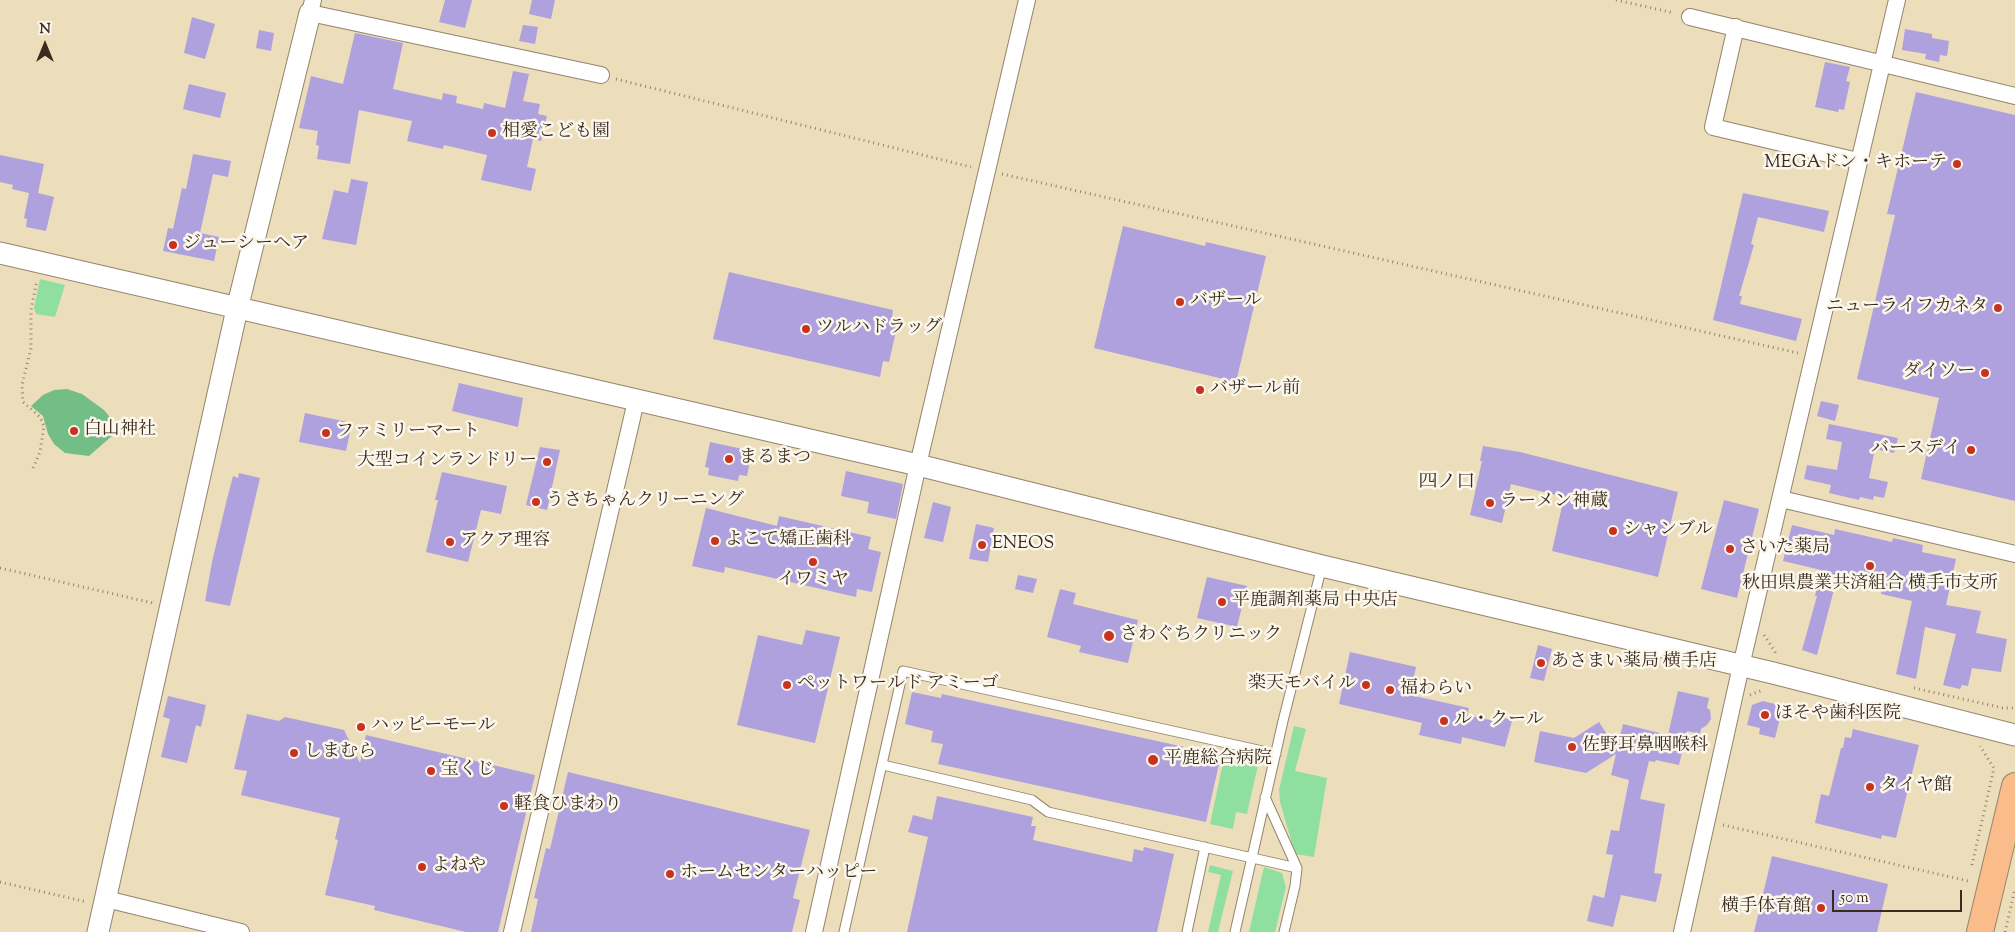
<!DOCTYPE html>
<meta charset="utf-8">
<style>
body{margin:0}
#map{position:relative;width:2015px;height:932px;overflow:hidden;background:#eddebb;font-family:"Sorts Mill Goudy",serif}
canvas{display:block}
.north{position:absolute;left:20px;top:20px;width:50px;height:50px;-webkit-text-stroke:4px #fbf7ec;paint-order:stroke;rotate:0deg;font-size:14px;font-weight:700;line-height:20px;text-align:center;color:#3b2a1e}
.north::after{content:'';display:block;margin:auto;width:18px;height:22px;background:#3b2a1e;clip-path:polygon(50% 0,100% 100%,50% 72%,0 100%)}
.scale{position:absolute;left:1832px;top:890px;width:130px;height:22px;box-sizing:border-box;border:2px solid #3b2a1e;border-top:0;padding-left:6px;font-size:15px;line-height:18px;white-space:nowrap;color:#3b2a1e;-webkit-text-stroke:4px #fbf7ec;paint-order:stroke}
</style>
<div id="map">
<canvas width="2015" height="932"></canvas>
<div class="north">N</div>
<div class="scale">50 m</div>
</div>
<script>
const c = document.querySelector('canvas').getContext('2d');
c.lineJoin = 'round';
function fillPath(path, color) { c.fillStyle = color; c.fill(path, 'evenodd'); }
const shape = rows => new Path2D(rows.map(r => 'M' + r).join(''));
function trace(path, color, width, dash) { c.strokeStyle = color; c.lineWidth = width; c.lineCap = dash ? 'butt' : 'round'; c.setLineDash(dash || []); c.stroke(path); }
function drawText(font, color, halo, rows, align = 'center') {
  c.font = font + ' "Sorts Mill Goudy","Noto Serif JP",serif'; c.lineWidth = 5; c.setLineDash([]); c.textBaseline = 'middle'; c.strokeStyle = halo; c.fillStyle = color; for (const [text, x, y, turn = 0] of rows) {
    c.save(); c.translate(x, y); c.rotate((+turn || 0) * Math.PI / 180); c.textAlign = isNaN(turn) ? turn : align; if (halo) c.strokeText(text, 0, 0); c.fillText(text, 0, 0); c.restore();
  }
}
fillPath(shape([
 [40,279,65,285,55,317,36,314,34,308],
 [1294,726,1306,729,1295,771,1327,778,1314,857,1295,854,1280,802,1279,790],
 [1224,758,1258,765,1247,814,1236,812,1233,829,1210,824],
 [1210,865,1233,871,1218,932,1208,932,1221,875,1208,872],
 [1264,867,1282,873,1286,887,1275,932,1249,932]
]), '#8fe0a0');
fillPath(shape([
 [67,389,82,394,104,410,113,421,112,436,89,456,65,453,54,444,48,434,43,416,31,406,43,395,54,390]
]), '#73be86');
fillPath(shape([
 [445,0,472,0,465,28,439,22],
 [532,0,555,0,551,19,529,14],
 [192,17,215,24,205,59,184,53],
 [523,25,538,27,535,44,519,41],
 [1905,29,1932,34,1932,38,1949,41,1947,56,1940,55,1939,62,1925,59,1926,54,1902,50],
 [259,30,274,33,271,51,256,48],
 [355,33,403,43,393,89,442,100,443,93,457,96,456,103,483,109,484,103,505,108,513,71,529,74,523,101,540,104,538,114,547,116,541,141,533,139,527,167,536,169,531,191,481,180,487,155,444,145,443,149,407,141,412,121,359,110,350,164,317,159,319,146,316,145,318,131,299,128,311,76,343,84],
 [1825,62,1850,67,1846,81,1850,82,1844,110,1839,109,1838,112,1815,107],
 [189,84,226,93,220,118,183,109],
 [1916,92,2015,115,2015,501,1921,479,1939,398,1857,379,1895,215,1887,214],
 [193,154,231,161,228,177,213,174,200,233,219,237,214,261,163,251,168,228,173,229,182,188,186,189],
 [0,155,44,164,38,193,54,197,46,231,26,227,27,219,24,218,29,193,12,189,13,185,0,182],
 [351,179,368,182,356,245,322,239,334,190,348,193],
 [1743,193,1829,211,1824,232,1758,217,1751,244,1754,245,1739,296,1742,296,1740,304,1802,319,1796,341,1713,320],
 [1123,226,1205,246,1206,242,1266,256,1236,382,1094,348],
 [729,272,893,310,892,317,899,318,889,362,883,361,880,377,713,339],
 [459,383,523,398,518,427,452,411],
 [1821,401,1839,405,1835,421,1817,416],
 [305,413,352,423,346,451,299,442],
 [1829,424,1898,438,1894,453,1875,449,1869,478,1888,482,1884,498,1874,496,1873,500,1860,497,1859,500,1829,493,1831,485,1804,479,1807,465,1837,470,1842,442,1826,439],
 [710,442,752,451,747,476,739,475,738,481,708,475,709,468,705,467],
 [1483,446,1520,452,1678,492,1658,577,1552,551,1564,497,1511,484,1502,523,1470,515,1482,461,1480,461],
 [540,447,560,450,547,510,526,505],
 [846,471,903,484,896,519,867,513,869,502,841,496],
 [442,472,507,486,501,514,481,510,468,562,426,552,438,500,435,500],
 [239,473,260,478,230,606,205,601,212,562,226,503,233,476,238,478],
 [1724,500,1759,509,1737,598,1701,589],
 [933,502,951,507,943,542,924,538],
 [706,508,777,526,779,516,871,537,868,549,881,552,872,592,857,589,856,597,725,567,724,573,692,566],
 [976,524,994,528,988,562,969,559],
 [1792,525,1834,535,1835,529,1892,542,1893,538,1923,545,1922,552,1956,559,1946,605,1981,611,1976,633,2007,639,2001,672,1972,668,1968,686,1962,685,1960,689,1943,685,1956,634,1925,627,1916,679,1896,674,1912,601,1881,594,1883,584,1838,574,1817,655,1802,650,1817,596,1815,596,1821,570,1783,561],
 [1018,575,1037,579,1033,593,1015,589],
 [1207,577,1247,586,1237,627,1197,618],
 [1060,589,1076,593,1073,604,1138,620,1128,663,1079,652,1081,646,1047,637],
 [806,630,840,637,815,743,737,725,758,635,802,645],
 [1538,645,1552,649,1544,681,1530,678],
 [1350,652,1416,667,1410,695,1469,708,1467,715,1495,721,1496,716,1509,719,1512,721,1505,747,1462,737,1461,744,1419,735,1422,723,1339,704],
 [1678,691,1709,698,1707,708,1710,710,1711,719,1707,725,1701,729,1700,734,1687,731,1679,765,1656,760,1655,762,1649,761,1640,799,1665,804,1654,873,1662,874,1656,902,1621,895,1613,927,1587,921,1593,895,1604,898,1613,855,1606,854,1611,830,1619,831,1629,780,1611,775,1616,754,1586,773,1534,762,1540,731,1574,738,1599,722,1617,750,1623,724,1668,735],
 [912,692,941,698,942,694,1221,755,1206,822,938,764,943,744,931,742,933,731,905,724],
 [168,696,206,705,201,727,196,725,187,763,161,757,170,719,163,717],
 [1763,701,1783,706,1775,738,1759,734,1760,728,1747,725,1752,705],
 [247,714,279,721,285,717,344,730,360,763,366,735,535,775,498,932,466,932,374,910,375,906,325,895,338,840,335,839,340,818,241,795,247,771,234,769],
 [1853,729,1919,745,1896,838,1882,835,1881,839,1815,823,1821,794,1829,796,1841,748,1843,748,1845,737,1851,738],
 [568,772,810,830,793,898,800,900,792,932,531,932,538,899,534,898,546,848,550,849],
 [937,796,1033,817,1031,826,1036,826,1033,840,1132,862,1134,849,1143,851,1144,847,1174,854,1157,932,907,932,928,837,908,832,913,815,932,820],
 [1772,856,1888,884,1877,932,1754,932]
]), '#aea1dd');
const service = shape([
 [883,765,1032,800,1048,812,1297,868],
 [1265,797,1297,868,1295,886,1284,932],
 [844,932,903,671,1276,754],
 [1187,932,1205,847],
 [1235,932,1283,721,1322,566]
]);
const minor = shape([
 [313,0,310,13,601,75],
 [1690,17,2015,96],
 [1736,27,1713,127,1858,161],
 [1781,499,2015,554],
 [106,899,241,932],
 [512,932,636,401],
 [814,932,918,465,1027,0],
 [1682,932,1741,666,1897,0]
]);
const tertiary = shape([
 [0,253,918,465,1322,566,1773,673,2015,735],
 [98,932,237,309,310,13]
]);
const primary = shape([
 [1980,932,2015,786]
]);
trace(service, '#94846c', 11);
trace(minor, '#94846c', 18);
trace(tertiary, '#94846c', 23);
trace(primary, '#94846c', 28);
trace(shape([
 [1616,0,1674,13],
 [616,79,971,167],
 [1002,174,1798,353],
 [33,468,40,452,44,426,40,417,23,402,22,385,31,348,31,310,37,280],
 [0,568,153,603],
 [1764,635,1777,655],
 [1914,688,2003,708,2015,708],
 [1750,695,1763,690],
 [1723,825,1968,881],
 [1972,865,1994,768,1980,746],
 [0,882,87,902],
 [2005,932,2015,889]
]), '#94846c', 3, [1, 4]);
trace(service, '#fff', 9);
trace(minor, '#fff', 16);
trace(tertiary, '#fff', 21);
trace(primary, '#f9bc8a', 26);
for (const [x, y, r, color] of [
 [492,133,5,"#c8321e"],
 [1957,164,5,"#c8321e"],
 [173,245,5,"#c8321e"],
 [1180,302,5,"#c8321e"],
 [1998,308,5,"#c8321e"],
 [806,329,5,"#c8321e"],
 [1985,373,5,"#c8321e"],
 [1200,390,5,"#c8321e"],
 [74,431,5,"#c8321e"],
 [326,433,5,"#c8321e"],
 [1971,450,5,"#c8321e"],
 [729,459,5,"#c8321e"],
 [547,462,5,"#c8321e"],
 [536,502,5,"#c8321e"],
 [1490,503,5,"#c8321e"],
 [1613,531,5,"#c8321e"],
 [715,541,5,"#c8321e"],
 [450,542,5,"#c8321e"],
 [982,545,5,"#c8321e"],
 [1730,549,5,"#c8321e"],
 [813,562,5,"#c8321e"],
 [1870,566,5,"#c8321e"],
 [1222,602,5,"#c8321e"],
 [1109,636,6,"#c8321e"],
 [1541,663,5,"#c8321e"],
 [787,685,5,"#c8321e"],
 [1366,685,5,"#c8321e"],
 [1390,690,5,"#c8321e"],
 [1765,715,5,"#c8321e"],
 [1444,721,5,"#c8321e"],
 [361,727,5,"#c8321e"],
 [1572,747,5,"#c8321e"],
 [294,753,5,"#c8321e"],
 [1153,760,6,"#c8321e"],
 [431,771,5,"#c8321e"],
 [1870,787,5,"#c8321e"],
 [504,806,5,"#c8321e"],
 [422,867,5,"#c8321e"],
 [670,874,5,"#c8321e"],
 [1821,908,5,"#c8321e"]
]) { const dot = new Path2D(); dot.arc(x, y, r, 0, 2 * Math.PI); c.fillStyle = color; c.fill(dot); trace(dot, '#fbf7ec', 2); }
drawText('18px', '#3b2a1e', '#fbf7ec', [
 ["相愛こども園",502,133],
 ["MEGAドン・キホーテ",1947,164,"right"],
 ["ジューシーヘア",183,245],
 ["バザール",1190,302],
 ["ニューライフカネタ",1988,308,"right"],
 ["ツルハドラッグ",816,329],
 ["ダイソー",1975,373,"right"],
 ["バザール前",1210,390],
 ["白山神社",84,431],
 ["ファミリーマート",336,433],
 ["バースデイ",1961,450,"right"],
 ["まるまつ",739,459],
 ["大型コインランドリー",537,462,"right"],
 ["うさちゃんクリーニング",546,502],
 ["ラーメン神蔵",1500,503],
 ["シャンブル",1623,531],
 ["よこて矯正歯科",725,541],
 ["アクア理容",460,542],
 ["ENEOS",992,545],
 ["さいた薬局",1740,549],
 ["イワミヤ",813,581,"center"],
 ["秋田県農業共済組合 横手市支所",1870,585,"center"],
 ["平鹿調剤薬局 中央店",1232,602],
 ["さわぐちクリニック",1120,636],
 ["あさまい薬局 横手店",1551,663],
 ["ペットワールド アミーゴ",797,685],
 ["楽天モバイル",1356,685,"right"],
 ["福わらい",1400,690],
 ["ほそや歯科医院",1775,715],
 ["ル・クール",1454,721],
 ["ハッピーモール",371,727],
 ["佐野耳鼻咽喉科",1582,747],
 ["しまむら",304,753],
 ["平鹿総合病院",1164,760],
 ["宝くじ",441,771],
 ["タイヤ館",1880,787],
 ["軽食ひまわり",514,806],
 ["よねや",432,867],
 ["ホームセンターハッピー",680,874],
 ["横手体育館",1811,908,"right"]
], 'left');
drawText('19px', '#3b2a1e', '#fbf7ec', [
 ["四ノ口",1447,484]
]);
</script>
